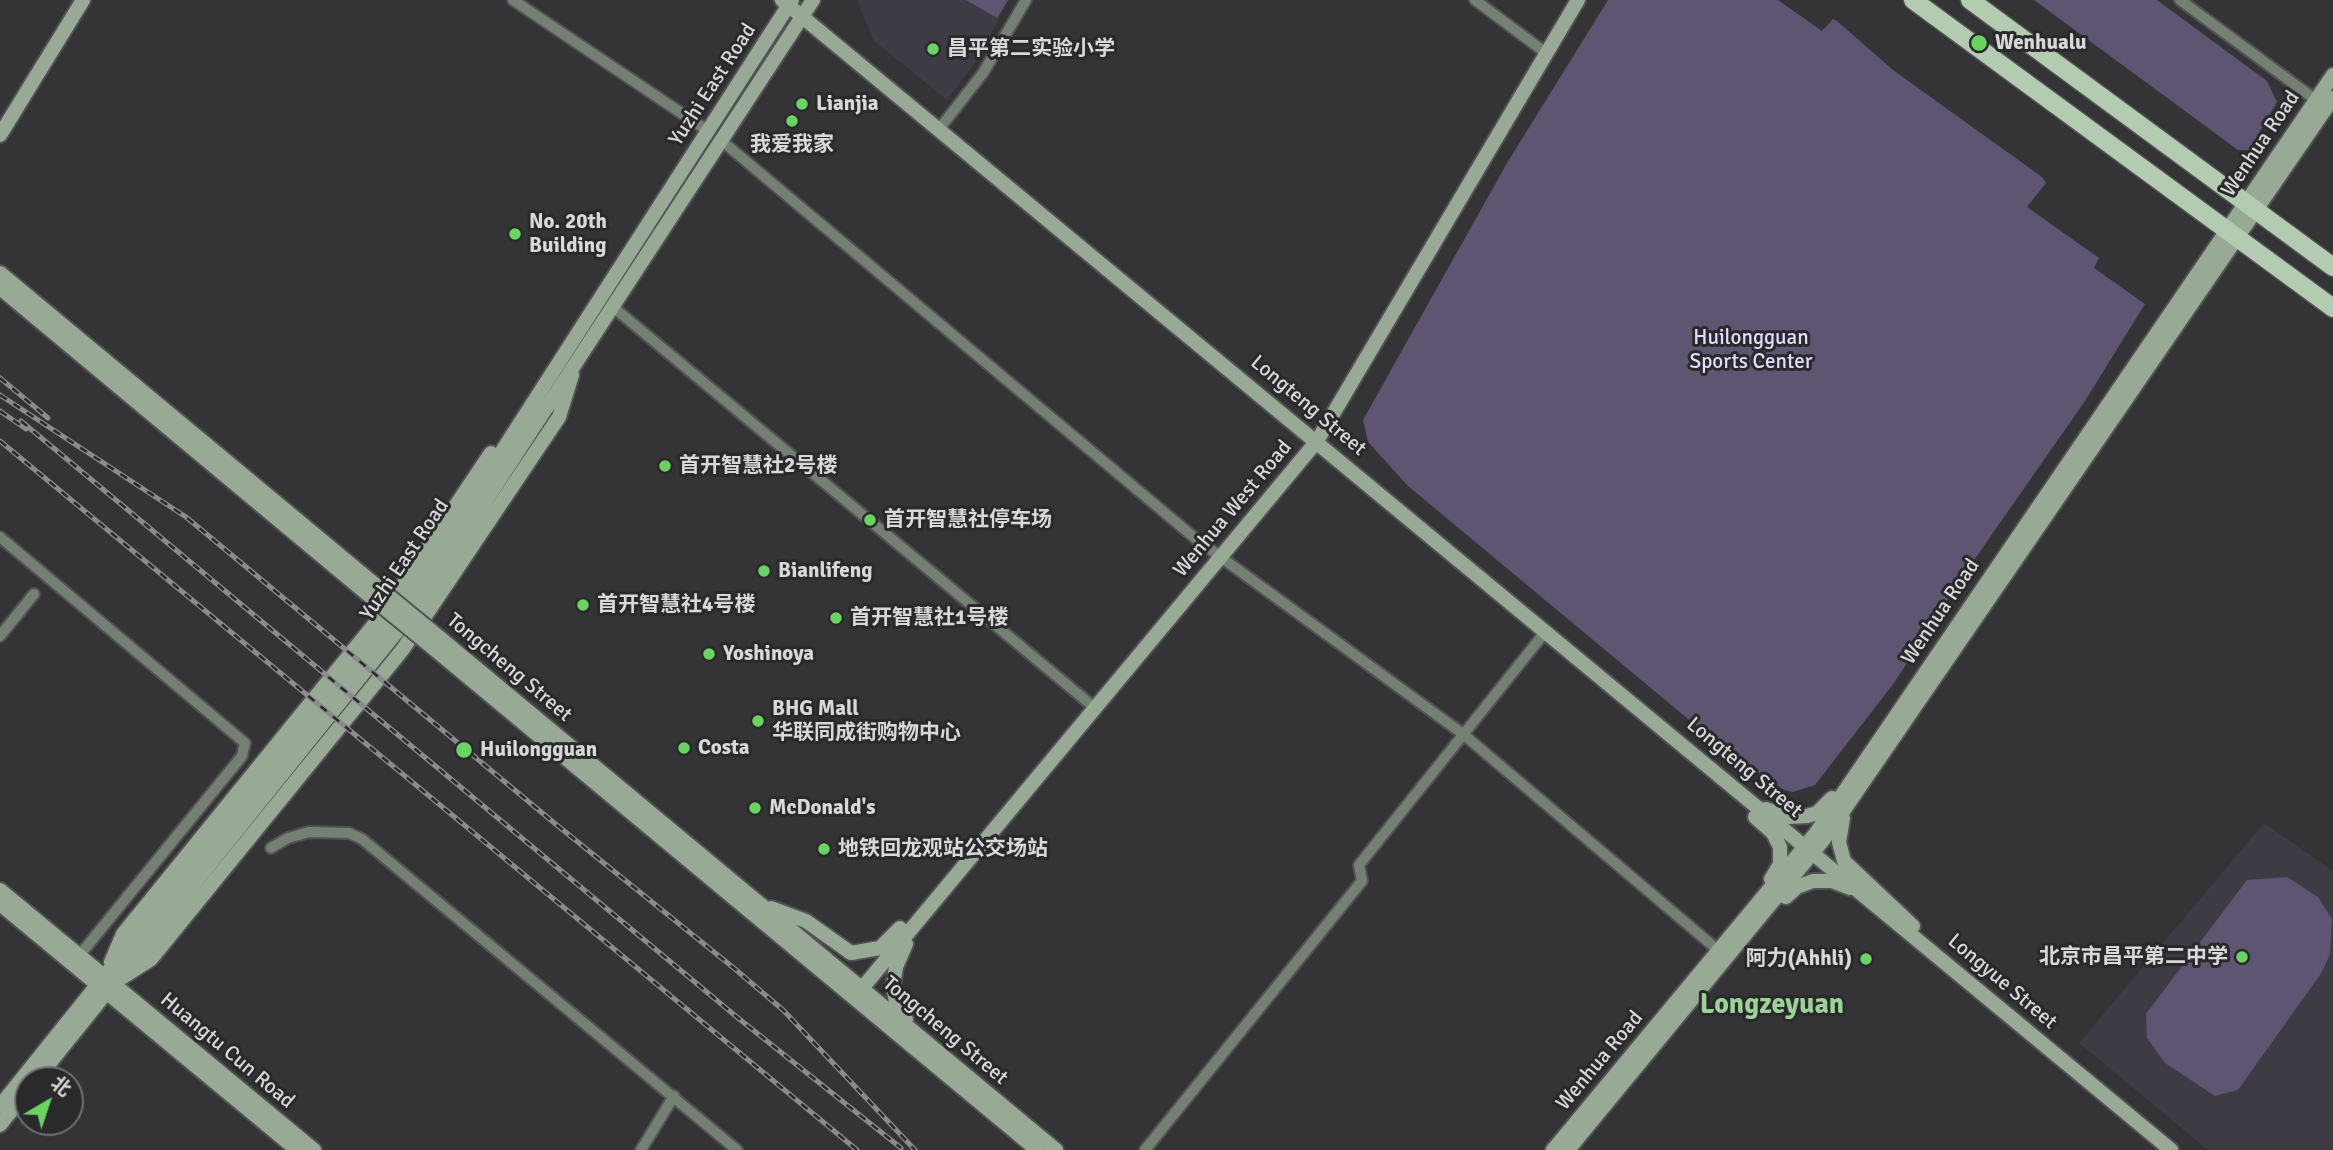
<!DOCTYPE html>
<meta charset="utf-8">
<style>
body{margin:0}
#map{position:relative;width:2333px;height:1150px;overflow:hidden;background:#343336;font-family:Signika,"Noto Sans SC",sans-serif}
canvas{display:block}
.north{position:absolute;left:14px;top:1066px;width:70px;height:70px;box-sizing:border-box;background:#2a292c;border:2px solid #706f72;border-radius:50%;rotate:39deg;font-size:19px;font-weight:700;line-height:28px;text-align:center;color:#d8d8da}
.north::after{content:'';display:block;margin:auto;width:24px;height:32px;background:#6ad364;clip-path:polygon(50% 0,100% 100%,50% 72%,0 100%)}
</style>
<div id="map">
<canvas width="2333" height="1150"></canvas>
<div class="north">北</div>
</div>
<script>
const context = document.querySelector('canvas').getContext('2d');
context.lineJoin = 'round';
function paint(path, color) { context.fillStyle = color; context.fill(path, 'evenodd'); }
const toPath = rows => new Path2D(rows.map(r => 'M' + r).join(''));
function strokePath(path, color, width, dash) { context.strokeStyle = color; context.lineWidth = width; context.lineCap = dash ? 'butt' : 'round'; context.setLineDash(dash || []); context.stroke(path); }
function label(font, color, halo, rows, align = 'center') {
  context.font = font + ' Signika,"Noto Sans SC",sans-serif'; context.lineWidth = 6; context.setLineDash([]); context.textBaseline = 'middle'; context.strokeStyle = halo; context.fillStyle = color; for (const [text, x, y, turn = 0] of rows) {
    context.save(); context.translate(x, y); context.rotate((+turn || 0) * Math.PI / 180); context.textAlign = isNaN(turn) ? turn : align; if (halo) context.strokeText(text, 0, 0); context.fillText(text, 0, 0); context.restore();
  }
}
paint(toPath([
 [857,0,1008,0,980,56,947,100,874,41],
 [2264,823,2333,871,2333,1150,2208,1150,2079,1043]
]), '#3e3b44');
paint(toPath([
 [966,0,1008,0,997,18],
 [1608,0,1778,0,1822,31,1833,19,1837,21,1893,70,2042,177,2046,183,2027,207,2099,258,2094,268,2145,304,2085,401,1972,563,1894,683,1815,785,1793,792,1784,790,1730,754,1408,486,1368,442,1363,420,1507,163],
 [2034,0,2157,0,2267,81,2277,102,2249,150,2238,150],
 [2287,877,2318,897,2332,919,2330,954,2322,972,2238,1090,2215,1096,2165,1063,2147,1038,2146,1014,2247,880]
]), '#5d5571');
const street = toPath([
 [513,0,708,131],
 [1475,0,1546,53],
 [2180,0,2316,100],
 [940,128,983,73,1026,0],
 [722,141,1196,539,1463,734,1719,951],
 [613,307,1095,708],
 [0,537,245,743,242,756,79,956],
 [0,636,34,594],
 [271,848,288,838,309,832,349,833,362,839,737,1150],
 [641,1150,674,1096],
 [1145,1150,1362,881,1359,865,1546,631]
]);
const secondary = toPath([
 [782,0,2171,1150],
 [0,135,83,0],
 [0,273,379,588],
 [0,288,371,597],
 [440,638,1056,1150],
 [432,647,1037,1150],
 [1766,809,1789,817,1807,816,1817,813,1832,798],
 [1755,817,1773,833,1780,847,1780,864,1771,879],
 [1843,818,1839,842,1844,861,1913,926],
 [0,890,314,1150],
 [1786,897,1797,887,1813,881,1832,881,1850,888],
 [0,904,297,1150],
 [771,908,806,921,851,953,880,948,900,928],
 [906,944,896,967,893,986,897,1007,906,1019],
 [111,962,123,934,386,610,491,453],
 [123,977,151,959,403,649,559,417,572,375],
 [854,998,1317,441,1578,0],
 [36,1080,415,609,813,0],
 [0,1106,405,602,792,0],
 [0,1125,28,1090],
 [1553,1150,1816,833,2333,75],
 [1568,1150,1824,839,2333,98]
]);
const primary = toPath([
 [1913,0,2333,308],
 [1970,0,2333,267]
]);
strokePath(street, '#525154', 14);
strokePath(secondary, '#525154', 18);
strokePath(primary, '#525154', 21);
strokePath(street, '#748073', 10);
strokePath(secondary, '#98aa96', 14);
strokePath(primary, '#b3cbb1', 18);
const rail = toPath([
 [0,378,48,418],
 [0,395,186,517,558,826,735,969,783,1010,915,1150],
 [0,411,26,429],
 [21,421,738,1018,901,1148],
 [0,441,857,1150]
]);
strokePath(rail, '#8b8b8d', 5);
strokePath(rail, '#2a292c', 2.5, [8]);
const secondaryBridge = toPath([
 [379,588,440,638],
 [371,597,432,647]
]);
strokePath(secondaryBridge, '#525154', 18, []);
strokePath(secondaryBridge, '#98aa96', 14);
for (const [x, y, r, color] of [
 [1979,43,9,"#6ad364"],
 [933,49,7,"#6ad364"],
 [802,104,7,"#6ad364"],
 [792,121,7,"#6ad364"],
 [515,234,7,"#6ad364"],
 [665,466,7,"#6ad364"],
 [870,520,7,"#6ad364"],
 [764,571,7,"#6ad364"],
 [583,605,7,"#6ad364"],
 [836,618,7,"#6ad364"],
 [709,654,7,"#6ad364"],
 [758,721,7,"#6ad364"],
 [684,748,7,"#6ad364"],
 [464,750,9,"#6ad364"],
 [755,808,7,"#6ad364"],
 [824,849,7,"#6ad364"],
 [2242,957,7,"#6ad364"],
 [1866,959,7,"#6ad364"]
]) { const dot = new Path2D(); dot.arc(x, y, r, 0, 2 * Math.PI); context.fillStyle = color; context.fill(dot); strokePath(dot, '#2a292c', 2.5); }
label('bold 21px', '#d8d8da', '#2a292c', [
 ["Wenhualu",1995,43],
 ["昌平第二实验小学",947,49],
 ["Lianjia",816,104],
 ["我爱我家",792,145,"center"],
 ["No. 20th",529,222],
 ["Building",529,246],
 ["首开智慧社2号楼",679,466],
 ["首开智慧社停车场",884,520],
 ["Bianlifeng",778,571],
 ["首开智慧社4号楼",597,605],
 ["首开智慧社1号楼",850,618],
 ["Yoshinoya",723,654],
 ["BHG Mall",772,709],
 ["华联同成街购物中心",772,733],
 ["Costa",698,748],
 ["Huilongguan",480,750],
 ["McDonald's",769,808],
 ["地铁回龙观站公交场站",838,849],
 ["北京市昌平第二中学",2228,957,"right"],
 ["阿力(Ahhli)",1852,959,"right"]
], 'left');
label('21px', '#d8d8da', '#2a292c', [
 ["Yuzhi East Road",713,85,-57],
 ["Wenhua Road",2261,144,-56],
 ["Longteng Street",1308,406,40],
 ["Wenhua West Road",1233,509,-50],
 ["Yuzhi East Road",405,560,-56],
 ["Wenhua Road",1941,612,-56],
 ["Tongcheng Street",509,668,40],
 ["Longteng Street",1744,768,40],
 ["Longyue Street",2002,982,40],
 ["Tongcheng Street",945,1031,40],
 ["Huangtu Cun Road",227,1051,40],
 ["Wenhua Road",1600,1061,-50]
]);
label('21px', '#e3dafe', '#2a292c', [
 ["Huilongguan",1751,338],
 ["Sports Center",1751,362]
]);
label('bold 28px', '#9bd297', '#2a292c', [
 ["Longzeyuan",1772,1006]
]);
</script>
